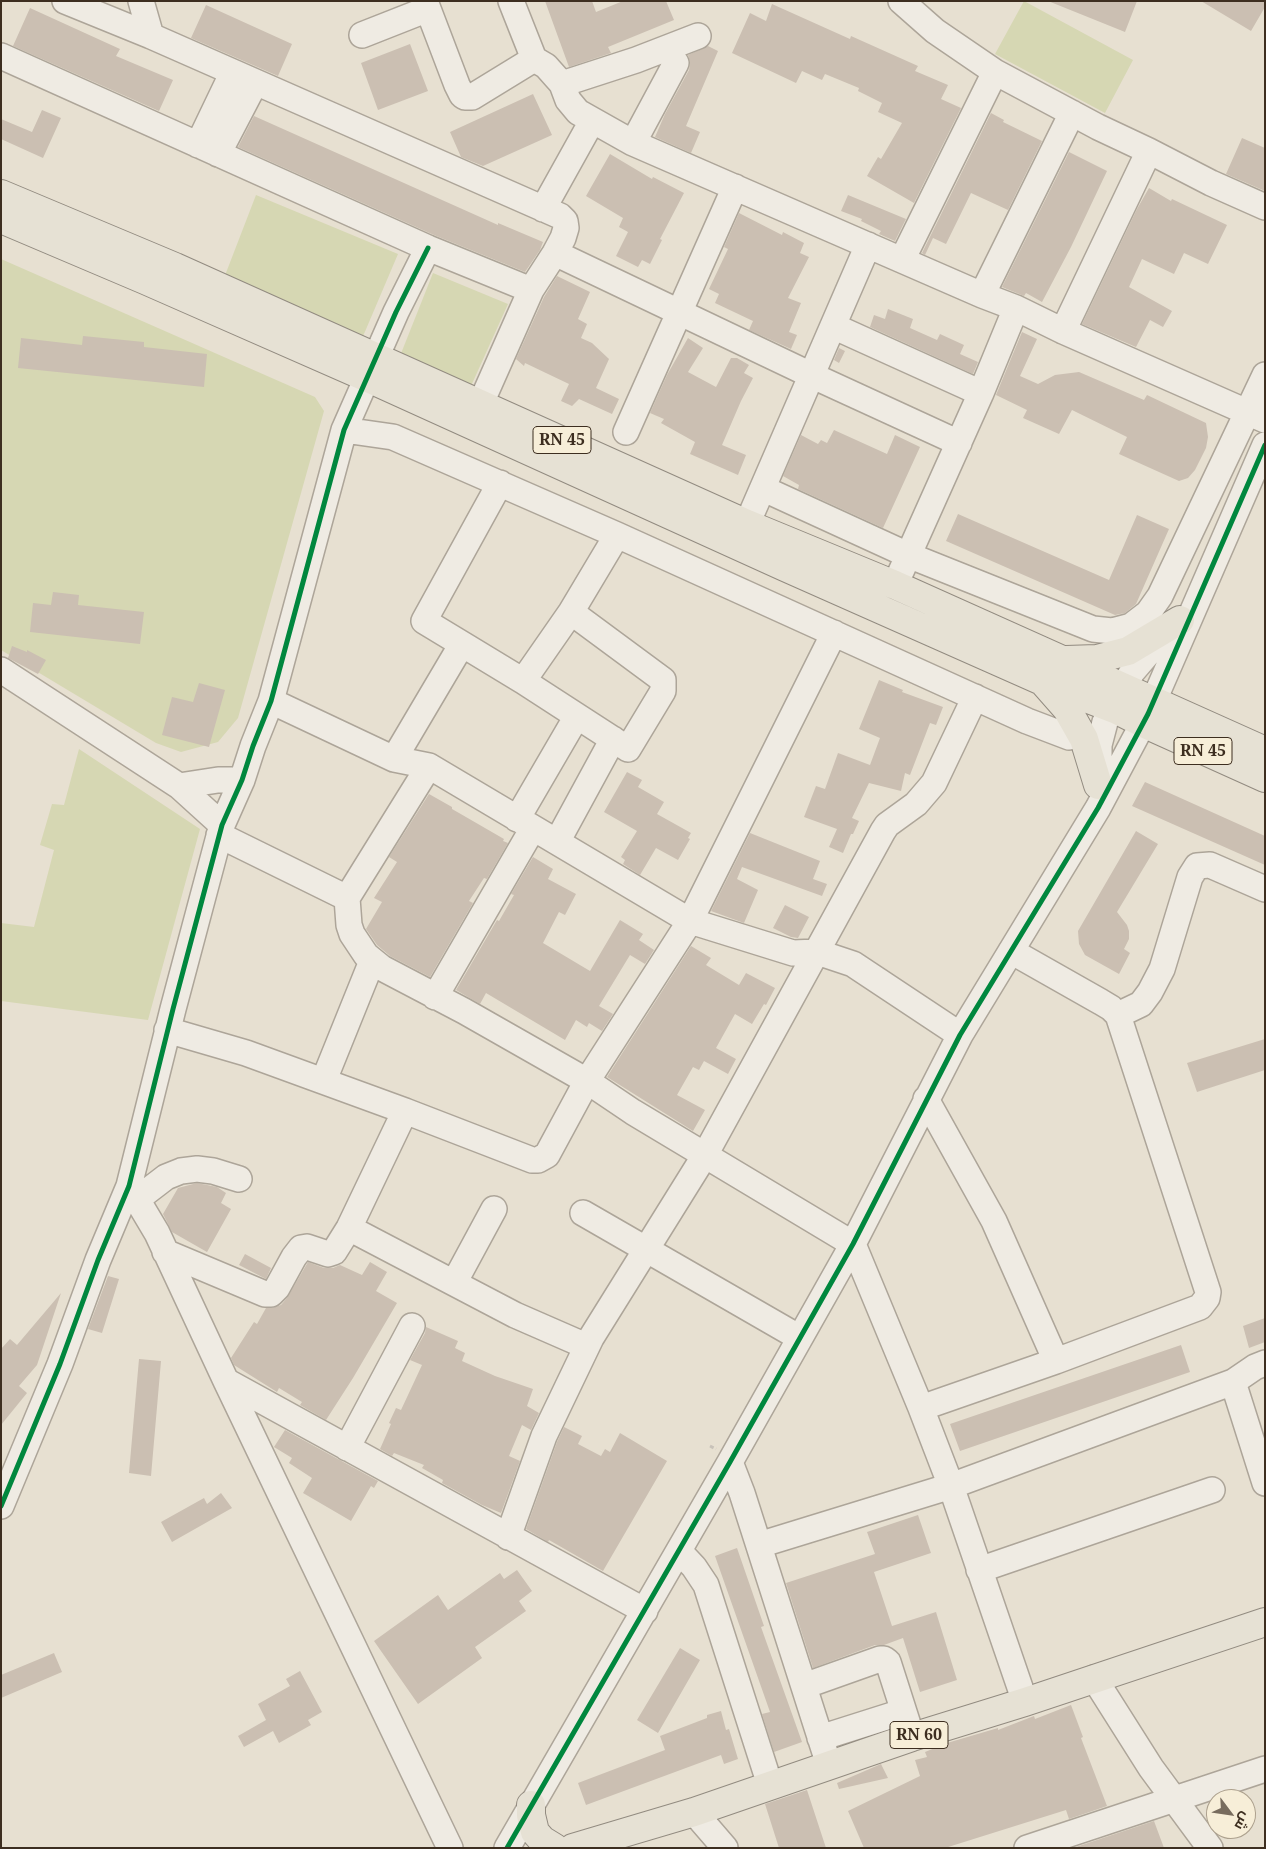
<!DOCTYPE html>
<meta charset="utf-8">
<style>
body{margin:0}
#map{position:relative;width:1266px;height:1849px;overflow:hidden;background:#e7e0d1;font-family:"Noto Serif",Cairo,serif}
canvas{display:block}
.frame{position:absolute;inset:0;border:2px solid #3d2e20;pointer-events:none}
.north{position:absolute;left:1206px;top:1789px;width:50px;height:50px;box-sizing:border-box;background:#f7eed8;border:1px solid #ada18e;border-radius:50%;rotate:121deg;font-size:14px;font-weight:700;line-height:20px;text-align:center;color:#3d2e20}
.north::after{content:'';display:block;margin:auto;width:18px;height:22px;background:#786c5e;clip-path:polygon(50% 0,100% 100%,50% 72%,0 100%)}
</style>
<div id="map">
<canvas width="1266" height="1849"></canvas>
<div class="frame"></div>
<div class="north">ش</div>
</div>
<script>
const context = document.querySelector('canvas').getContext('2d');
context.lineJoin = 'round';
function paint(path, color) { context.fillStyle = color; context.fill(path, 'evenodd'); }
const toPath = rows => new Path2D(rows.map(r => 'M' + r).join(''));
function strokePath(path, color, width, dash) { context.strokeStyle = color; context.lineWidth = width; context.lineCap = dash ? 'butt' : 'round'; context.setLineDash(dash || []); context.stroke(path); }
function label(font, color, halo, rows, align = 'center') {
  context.font = font + ' "Noto Serif",serif'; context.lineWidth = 4; context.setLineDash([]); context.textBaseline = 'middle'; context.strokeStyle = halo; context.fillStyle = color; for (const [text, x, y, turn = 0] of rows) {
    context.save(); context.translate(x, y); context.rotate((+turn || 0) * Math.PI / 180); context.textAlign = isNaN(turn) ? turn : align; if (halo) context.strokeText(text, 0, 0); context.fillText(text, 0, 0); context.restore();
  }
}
paint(toPath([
 [1024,1,1133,60,1105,113,995,54],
 [256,195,398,254,361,341,224,278],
 [1,259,315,397,324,411,238,718,218,742,181,752,156,743,1,650],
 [433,273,508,304,471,386,400,356],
 [79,749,200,829,148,1020,1,1001,1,923,34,927,54,850,40,845,52,804,64,805]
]), '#d6d7b3');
paint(toPath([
 [545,1,592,1,596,12,623,1,666,1,674,20,608,47,611,53,569,67],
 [1048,1,1137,1,1125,32],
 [1201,1,1265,1,1265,7,1251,31],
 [772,4,850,39,851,36,918,66,915,71,948,85,941,99,961,108,914,203,867,176,878,157,881,159,902,123,878,112,882,103,858,91,859,88,825,74,822,80,802,71,796,83,732,53,750,13,766,21],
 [206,5,292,44,278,76,191,38],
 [30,8,120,49,116,56,173,80,159,111,13,46],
 [410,44,428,91,378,110,361,63],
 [708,46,718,51,686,126,700,132,691,153,655,137,665,114,689,70,690,62,688,55],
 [533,94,552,135,483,166,461,157,450,132],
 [42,110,61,118,43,158,1,139,1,119,32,132],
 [991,113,1004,120,1003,122,1042,141,1008,210,971,193,946,244,933,238,925,255,922,253],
 [254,116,498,225,498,223,543,242,540,250,525,272,434,235,238,147],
 [1242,138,1265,148,1265,191,1226,174],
 [1069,152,1107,171,1071,247,1042,302,1026,293,1024,296,1002,287],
 [610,154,652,179,653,177,684,193,660,239,662,240,650,264,642,260,638,267,616,256,628,232,619,227,623,218,586,196],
 [1149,188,1171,201,1172,199,1227,225,1208,264,1184,253,1174,274,1142,259,1129,287,1172,311,1163,327,1150,320,1136,347,1082,324,1137,209],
 [848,195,906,219,895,241,879,234,881,231,861,221,862,219,841,211],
 [739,213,782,235,783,232,804,243,800,253,809,257,788,298,801,303,789,332,797,335,791,349,749,330,753,321,715,303,719,294,709,289,728,249,724,247],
 [557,276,590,292,578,319,587,324,581,338,592,343,609,359,596,388,619,399,612,414,579,399,572,406,561,401,569,384,525,363,524,366,516,359,544,297],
 [888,309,913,319,910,328,937,340,940,334,964,345,960,354,978,362,973,374,870,327,874,315,885,319],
 [1022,332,1037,339,1020,376,1038,384,1055,375,1079,372,1144,400,1147,395,1206,423,1208,437,1206,448,1195,470,1188,478,1179,481,1119,454,1127,437,1072,410,1059,434,1023,418,1027,410,996,395],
 [83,336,144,342,144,347,207,354,204,387,18,368,21,338,82,345],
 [688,338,703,348,688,372,716,387,731,358,737,358,749,365,744,373,753,378,741,401,722,445,746,455,738,475,690,454,695,442,661,423,664,419,650,413,667,375],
 [839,348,845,351,839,363,834,360],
 [834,430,887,454,895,435,920,447,883,528,798,489,799,485,783,476,801,435,818,444,821,440,827,443],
 [958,514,1109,580,1137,515,1169,529,1136,604,1125,613,1115,615,946,541],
 [53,592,79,595,78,605,144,612,140,644,30,632,33,603,51,605],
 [12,646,27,652,27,650,46,660,38,674,8,658],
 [879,680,903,690,902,692,943,707,936,725,930,723,910,775,905,773,901,791,869,783,852,818,859,821,853,834,851,834,843,853,829,847,837,829,804,817,816,786,825,789,838,753,870,765,880,738,859,729],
 [199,683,225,690,209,747,162,735,172,697,193,702],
 [627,772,642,780,638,787,664,802,657,814,691,833,688,838,690,839,678,860,656,848,640,875,623,864,625,860,621,857,637,831,604,812],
 [1145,782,1265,836,1265,865,1132,806],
 [429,794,452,807,452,809,459,813,504,839,503,841,508,843,487,879,484,878,469,901,473,903,430,977,390,956,377,945,366,929,382,902,374,898,397,862,389,857],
 [1136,831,1158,844,1117,912,1127,925,1129,931,1129,939,1124,949,1130,953,1119,974,1085,955,1079,944,1078,931],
 [750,833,820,861,813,879,827,884,822,896,742,867,737,879,758,890,744,923,711,911],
 [533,857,553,869,548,879,576,894,565,915,559,912,543,943,590,971,620,920,643,934,639,940,654,950,645,964,630,955,599,1006,613,1014,602,1031,589,1023,587,1027,576,1020,565,1040,486,993,480,1004,456,990,497,920,499,921,514,895,511,894],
 [785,905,809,917,798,938,791,937,773,928],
 [691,946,711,958,706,965,739,985,746,973,775,988,766,1005,764,1004,752,1024,735,1014,716,1048,736,1059,728,1074,704,1061,699,1070,693,1067,677,1095,705,1110,693,1131,607,1077],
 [1265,1039,1265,1070,1197,1092,1187,1063],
 [197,1183,217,1187,226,1193,221,1203,231,1209,207,1252,172,1232,163,1214,178,1188],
 [245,1254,271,1268,266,1279,239,1265],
 [308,1262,324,1268,333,1268,340,1265,362,1275,370,1262,387,1272,376,1291,397,1303,353,1378,326,1420,300,1405,302,1402,279,1388,277,1392,234,1365,231,1358,254,1322,257,1324,266,1308,272,1308,281,1305,287,1298],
 [108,1276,119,1279,102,1333,88,1329],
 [61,1293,37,1365,19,1386,27,1393,1,1425,1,1349,10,1339,17,1345],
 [1265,1318,1265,1342,1249,1348,1243,1326],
 [426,1327,458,1341,455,1348,465,1353,462,1361,495,1376,533,1389,527,1406,539,1413,531,1430,522,1425,509,1456,520,1461,501,1513,482,1505,442,1483,443,1480,422,1468,424,1465,394,1453,392,1456,380,1449,391,1424,389,1423,396,1408,401,1410,422,1365,410,1360,425,1333],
 [1181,1345,1190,1372,960,1451,950,1424],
 [139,1359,161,1361,151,1476,129,1473],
 [564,1427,582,1436,578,1444,601,1456,605,1449,610,1452,620,1433,667,1461,603,1571,549,1540,548,1542,526,1529,557,1442],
 [285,1430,378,1481,374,1488,371,1486,351,1521,303,1493,312,1478,289,1463,292,1458,274,1447],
 [221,1493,232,1508,172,1542,161,1522,204,1498,207,1504],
 [918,1515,931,1553,874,1572,892,1626,936,1612,957,1680,920,1692,903,1638,884,1645,875,1645,813,1668,786,1583,875,1554,867,1532],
 [737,1548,764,1626,761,1627,802,1742,774,1752,762,1714,770,1712,715,1556],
 [517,1570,532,1591,519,1601,526,1611,475,1647,482,1658,418,1704,374,1641,438,1595,448,1610,500,1573,504,1579],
 [680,1648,700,1660,658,1733,637,1720],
 [54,1653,62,1672,1,1698,1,1675],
 [300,1671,322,1712,308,1720,311,1725,279,1743,273,1731,244,1747,238,1736,266,1720,258,1704,290,1686,286,1679],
 [1071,1705,1083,1737,1081,1738,1107,1806,1069,1819,1066,1810,945,1848,864,1848,848,1811,920,1776,915,1760,927,1757,925,1752,947,1743,998,1728,998,1730,1034,1716,1035,1719],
 [721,1711,726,1730,729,1729,738,1759,724,1764,721,1755,586,1805,578,1783,665,1750,660,1736,707,1718,707,1715],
 [881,1764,888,1778,839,1789,837,1783],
 [807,1790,826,1848,779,1848,765,1804],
 [1154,1821,1164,1848,1073,1848]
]), '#cbbfb2');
const minor = toPath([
 [65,1,151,36,560,216,565,221,566,228,563,238,555,253,531,290,481,403],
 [141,1,151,36],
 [425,1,457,85,462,95,465,97,472,97,534,59,546,66,562,84,568,100,578,112,633,143,982,295,1016,308,1063,331,1265,420],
 [511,1,534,59],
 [901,1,935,31,995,72,1098,127,1149,151,1211,183,1265,207],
 [362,35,428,9],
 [1,56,428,248,531,290],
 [562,84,636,60,698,36],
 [633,143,676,63],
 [198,145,233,72],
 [218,154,255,83],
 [543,209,592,121],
 [555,253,811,375,959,443],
 [902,260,995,72],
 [982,295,1072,113],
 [833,326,981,393],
 [1063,331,1149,151],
 [344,430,393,437,617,535,1027,721,1069,737,1080,732],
 [626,432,735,187],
 [764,489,908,555,1093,629,1112,631,1131,626,1148,613,1160,596,1265,375],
 [747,524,868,245],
 [895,585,981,393,1016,308],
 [571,612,663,680,663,691,628,749,577,716],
 [462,644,424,621,500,483],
 [1,670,179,786,222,825],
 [271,701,394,759,429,766,690,921,793,953,817,952,853,964,960,1035],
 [394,759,462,644,523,681,571,612,617,535],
 [1099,776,1099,745,1105,722,1113,705,1132,672,1168,630],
 [179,786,218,780,242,780],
 [517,819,577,716,523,681],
 [219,835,347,898,349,925,352,934,366,955,382,968,464,1011,587,1081,633,1112,853,1244,921,1408,951,1486,1025,1702],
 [557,842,613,739],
 [347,898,429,766],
 [435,997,533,828],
 [1118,1015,1141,1004,1150,992,1162,969,1190,877,1197,866,1210,865,1265,889],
 [324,1080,372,961],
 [926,1099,994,1221,1056,1361],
 [405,1111,532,1160,538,1160,547,1155,587,1081,690,921,834,633],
 [129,1186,157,1233,226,1381,450,1848],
 [136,1200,166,1177,181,1171,197,1169,213,1171,239,1179],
 [583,1213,800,1338],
 [349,1228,515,1315,586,1346],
 [165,1252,265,1294,271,1294,277,1288,294,1257,301,1248,307,1247,328,1254,334,1252,349,1228,405,1111,246,1053,167,1030],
 [454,1283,494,1209],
 [226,1381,645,1611],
 [1233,1382,1265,1483],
 [921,1408,1056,1361,1200,1307,1207,1298,1208,1292,1118,1015,1111,1008,1101,1002,1011,951],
 [347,1448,412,1326],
 [730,1462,742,1493,829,1765],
 [1,1506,60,1364,98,1260,129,1186,173,1009,222,825,242,780,253,746,271,701,344,430,396,312,428,248],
 [508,1537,544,1436,591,1338,705,1155,883,831,887,825,916,804,934,783,975,697],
 [759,1545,951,1486,1233,1382,1255,1367,1265,1363],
 [679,1551,694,1567,706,1585,770,1785],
 [979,1570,1212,1490],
 [1094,1678,1151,1768,1210,1848],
 [804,1686,880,1659,884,1659,888,1662,912,1737],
 [820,1738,902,1712],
 [694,1812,725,1848],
 [507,1848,730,1462,853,1244,960,1035,1098,808,1148,714,1265,445],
 [1027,1848,1265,1769]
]);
const major = toPath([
 [1,194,175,267,747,524,895,585,1265,751],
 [1,219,145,280,368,378,785,567,1042,681,1117,710,1143,723,1265,778],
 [1066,660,1097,659,1128,651,1180,620],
 [1045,684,1067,709,1084,739,1098,785],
 [531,1805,531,1815,535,1832,542,1840,555,1848],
 [573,1848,694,1812,912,1737,1025,1702,1265,1622]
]);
strokePath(minor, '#ada599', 28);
strokePath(major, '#928b80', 30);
strokePath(toPath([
 [710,1446,716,1449]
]), '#c8c2b9', 3, [4, 2.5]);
strokePath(minor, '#efebe3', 25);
strokePath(major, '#e6e1d4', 28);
strokePath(toPath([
 [1,1506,60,1364,98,1260,129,1186,173,1009,222,825,242,780,253,746,271,701,344,430,396,312,428,248],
 [507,1848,730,1462,853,1244,960,1035,1098,808,1148,714,1265,445]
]), '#00873e', 5);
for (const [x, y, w] of [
 [562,440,58],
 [1203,751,58],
 [919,1735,58]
]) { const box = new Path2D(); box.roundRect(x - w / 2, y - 13.5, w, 27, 4); context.fillStyle = '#f7eed8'; context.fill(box); strokePath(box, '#3d2e20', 1); }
label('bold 16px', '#3d2e20', null, [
 ["RN 45",562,440],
 ["RN 45",1203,751],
 ["RN 60",919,1735]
]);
</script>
